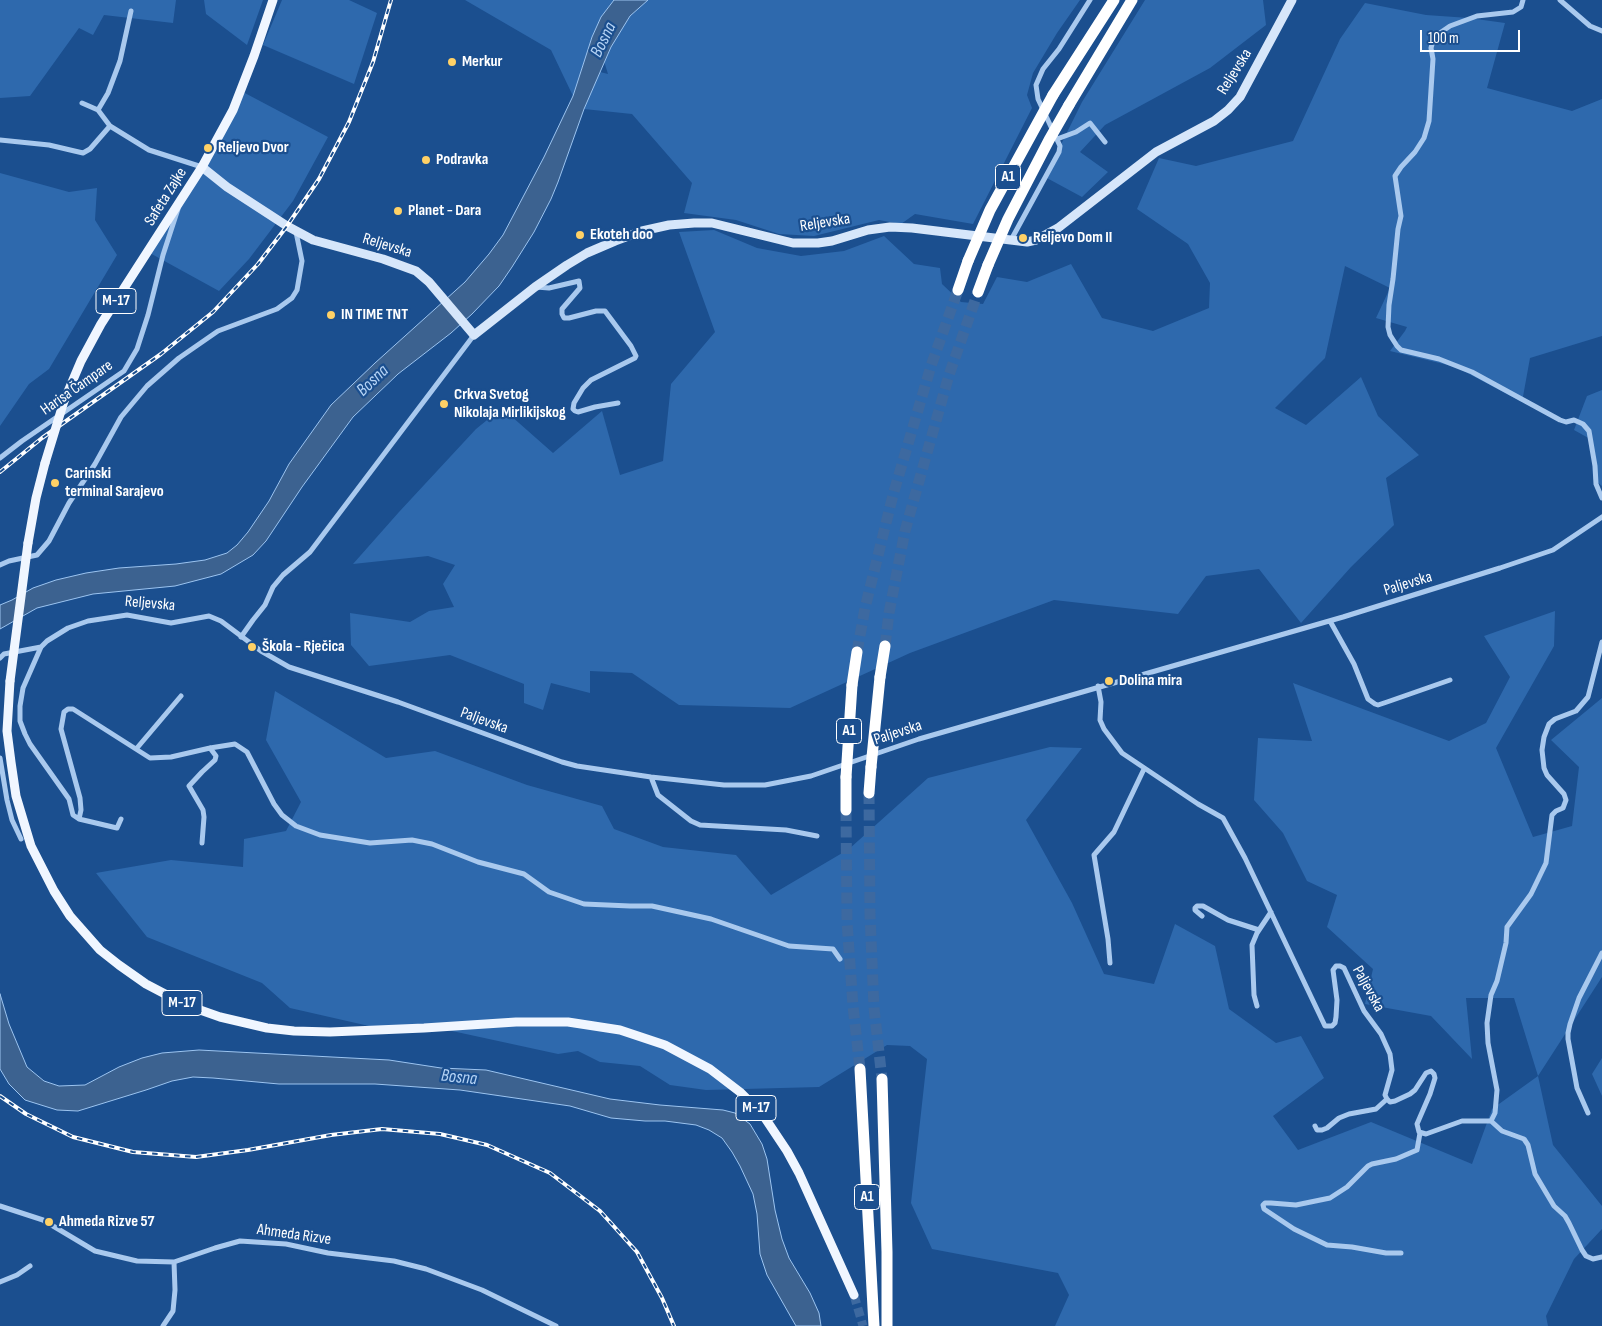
<!DOCTYPE html>
<meta charset="utf-8">
<style>
body{margin:0}
#map{position:relative;width:1602px;height:1326px;overflow:hidden;background:#1b4f8f;font-family:"Sofia Sans Condensed",sans-serif}
canvas{display:block}
.scale{position:absolute;left:1420px;top:30px;width:100px;height:22px;box-sizing:border-box;border:2px solid #fff;border-top:0;padding-left:6px;font-size:15px;line-height:18px;white-space:nowrap;color:#fff;-webkit-text-stroke:4px #1b4f8f;paint-order:stroke}
</style>
<div id="map">
<canvas width="1602" height="1326"></canvas>
<div class="scale">100 m</div>
</div>
<script>
const context = document.querySelector('canvas').getContext('2d');
context.lineJoin = 'round';
function paint(path, color) { context.fillStyle = color; context.fill(path, 'evenodd'); }
const toPath = rows => new Path2D(rows.map(r => 'M' + r).join(''));
function strokePath(path, color, width, dash) { context.strokeStyle = color; context.lineWidth = width; context.lineCap = dash ? 'butt' : 'round'; context.setLineDash(dash || []); context.stroke(path); }
function label(font, color, halo, rows, align = 'center') {
  context.font = font + ' "Sofia Sans Condensed",sans-serif'; context.lineWidth = 4.5; context.setLineDash([]); context.textBaseline = 'middle'; context.strokeStyle = halo; context.fillStyle = color; for (const [text, x, y, turn = 0] of rows) {
    context.save(); context.translate(x, y); context.rotate((+turn || 0) * Math.PI / 180); context.textAlign = isNaN(turn) ? turn : align; if (halo) context.strokeText(text, 0, 0); context.fillText(text, 0, 0); context.restore();
  }
}
paint(toPath([
 [0,0,176,0,173,23,104,15,93,35,79,28,30,96,0,98],
 [204,0,263,0,247,45,206,14],
 [282,0,349,0,377,13,354,84,263,45],
 [465,0,614,0,601,17,592,37,573,96,551,50],
 [648,0,1080,0,1057,33,1033,73,1027,95,1032,108,973,224,915,214,901,224,879,220,814,236,779,234,736,220,684,213,692,183,632,114,584,109,600,72,608,74,604,61,618,33,630,16],
 [1145,0,1263,0,1266,25,1210,68,1105,125,1080,152,1108,172,1082,197,1045,177,1082,102],
 [1365,3,1426,15,1469,18,1505,23,1487,88,1572,111,1602,99,1602,336,1530,358,1522,402,1456,367,1390,351,1405,331,1407,327,1376,318,1390,288,1345,266,1325,358,1275,408,1306,425,1361,377,1378,416,1419,455,1386,478,1394,525,1351,567,1301,623,1259,569,1206,576,1178,614,1054,600,910,653,790,708,679,705,632,673,590,671,590,693,551,683,543,710,524,703,524,684,450,655,369,666,351,645,350,613,410,622,429,611,454,607,443,584,455,565,428,556,353,564,399,512,476,429,502,408,553,453,602,411,620,475,663,461,671,384,715,332,679,232,714,230,757,248,801,256,844,251,884,236,914,264,940,268,942,284,961,302,983,304,997,277,1027,282,1071,264,1102,318,1153,331,1209,308,1210,283,1188,244,1137,209,1159,158,1196,166,1293,141,1340,39],
 [241,91,328,137,293,201,249,259,219,291,148,252],
 [0,173,69,192,97,188,95,220,117,255,49,369,29,384,0,426],
 [1602,390,1602,486,1593,479,1592,440,1574,430,1587,396],
 [1555,611,1554,646,1496,748,1533,837,1572,826,1579,767,1551,740,1602,698,1602,977,1538,1076,1553,1145,1602,1206,1602,1229,1574,1259,1546,1316,1548,1326,1055,1326,1069,1295,1058,1273,932,1249,911,1203,927,1059,910,1046,887,1045,819,1087,706,1090,670,1085,640,1066,600,1062,578,1051,558,1054,429,1026,369,1026,290,1008,262,983,147,937,96,873,171,860,243,867,244,839,286,831,301,802,266,740,275,691,386,758,435,751,527,785,602,806,614,829,663,847,736,855,771,895,849,849,928,778,1050,747,1082,748,1026,820,1072,903,1104,974,1154,984,1175,924,1215,946,1229,1009,1276,1043,1301,1036,1324,1078,1273,1116,1298,1150,1371,1122,1472,1164,1492,1109,1538,1076,1514,998,1466,998,1472,1059,1431,1016,1365,1004,1373,969,1327,927,1337,895,1307,881,1283,833,1254,800,1258,738,1312,741,1293,683,1449,741,1486,723,1510,677,1484,636],
 [1602,1058,1602,1096,1592,1074]
]), '#2e69ad');
const water = toPath([
 [614,0,648,0,630,16,611,47,584,109,558,182,551,199,534,232,512,267,499,286,472,314,451,333,398,374,353,417,302,487,266,541,253,555,221,574,175,586,93,594,37,608,0,629,0,605,12,600,33,588,56,580,86,573,119,568,176,564,205,560,227,553,237,545,248,532,269,501,289,464,331,405,375,363,465,282,489,254,503,235,544,157,573,96,592,37,601,17,614,0],
 [0,994,9,1024,27,1067,44,1081,59,1086,85,1085,119,1067,142,1058,162,1053,199,1050,389,1060,441,1068,486,1070,610,1099,660,1105,723,1110,735,1113,750,1124,762,1144,767,1159,775,1210,782,1239,789,1258,810,1293,819,1313,821,1326,796,1326,767,1275,760,1254,757,1214,753,1194,740,1166,732,1152,722,1138,709,1130,696,1125,665,1121,645,1121,611,1118,570,1106,460,1090,375,1084,279,1084,213,1078,193,1077,172,1081,146,1090,78,1111,57,1110,25,1100,9,1084,0,1069,0,994]
]);
paint(water, '#3c6290');
strokePath(water, '#9cc4f0', 1);
strokePath(toPath([
 [854,1295,863,1326]
]), '#3d69a0', 9, [9, 4.5]);
strokePath(toPath([
 [885,646,889,613,905,531,949,375,978,292],
 [857,652,865,608,893,495,931,366,958,290],
 [869,793,870,915,874,1008,882,1079],
 [846,810,847,922,853,1006,860,1069]
]), '#3d69a0', 11, [11, 5.5]);
strokePath(toPath([
 [1523,0,1521,7,1513,12,1477,16,1450,26,1434,37,1431,48,1433,59,1429,121,1424,138,1415,152,1401,167,1395,176,1401,216,1398,229,1393,279,1389,305,1388,327,1390,335,1397,346,1401,350,1439,359,1472,372,1560,420,1566,422,1574,420,1583,424,1589,431,1595,466,1596,484,1602,498],
 [1560,0,1590,26,1602,31],
 [82,103,98,110,110,126,149,150,202,167],
 [98,110,108,93,120,61,131,11],
 [1057,139,1076,132,1090,123,1105,142],
 [0,140,49,145,83,153,90,149,110,126],
 [1011,240,1059,152,1060,146,1038,99,1036,85,1043,69,1059,49,1090,0],
 [536,287,549,288,579,281,580,288,562,309,562,314,564,318,569,318,596,311,605,311,631,346,636,356,635,358,591,380,583,388,574,403,573,409,575,411,578,412,595,407,618,403],
 [0,458,22,441,124,371,137,349,148,315,163,255,178,209],
 [0,565,9,561,37,555,49,541,69,503,95,464,121,417,147,386,179,358,218,331,277,309,292,298,297,290,302,261,296,232],
 [1330,621,1354,664,1368,699,1375,704,1378,705,1387,702,1450,680],
 [241,637,253,620,265,605,273,587,283,575,310,552,474,335],
 [41,647,23,688,20,706,20,721,25,734,30,744,69,799,73,815,79,819,117,828,121,819],
 [0,658,4,654,41,647,47,641,68,628,88,621,127,615,171,623,209,616,221,621,261,651,289,667,398,702,562,762,577,766,651,777,724,785,765,785,811,776,919,739,1343,617,1500,568,1553,550,1602,517],
 [1098,686,1101,702,1100,720,1104,729,1122,753,1198,804,1223,818,1245,858,1325,1026,1332,1026,1335,1023,1336,1017,1337,1000,1333,970,1336,966,1340,966,1344,968,1364,1011,1381,1034,1390,1054,1392,1070,1385,1095,1387,1099,1390,1102,1395,1101,1410,1094,1415,1090,1426,1073,1431,1071,1434,1074,1435,1078,1430,1094,1417,1124,1419,1132,1426,1134,1462,1121,1491,1121,1502,1131,1524,1139,1528,1145,1535,1174,1554,1206,1565,1216,1569,1223,1582,1250,1586,1256,1593,1259,1602,1257],
 [137,748,181,696],
 [0,758,7,800,12,820,21,839],
 [651,777,658,795,691,821,700,825,786,830,817,836],
 [79,819,81,810,80,798,61,729,64,712,68,709,73,709,150,758,171,757,210,748,235,744,247,752,274,804,282,815,296,826,320,835,370,843,412,840,432,844,478,862,524,874,549,892,584,904,630,906,652,906,711,919,789,946,833,949,840,959],
 [202,843,204,817,203,810,189,786,202,772,215,760,216,756,210,748],
 [1202,916,1195,910,1195,908,1197,906,1203,906,1228,920,1259,930],
 [1110,963,1108,939,1094,855,1114,832,1144,769],
 [1257,1006,1254,995,1252,945,1257,933,1271,912],
 [1588,1113,1577,1088,1568,1039,1568,1033,1570,1024,1579,998,1602,953],
 [1491,1121,1495,1113,1497,1090,1488,1043,1487,1023,1491,995,1497,981,1506,943,1507,927,1531,894,1546,863,1552,815,1556,811,1563,808,1566,800,1564,794,1547,775,1544,768,1542,750,1544,737,1549,724,1555,719,1576,711,1588,697,1602,642],
 [1315,1126,1317,1130,1322,1130,1327,1128,1339,1118,1349,1114,1376,1109,1387,1099],
 [0,1206,43,1220,95,1251,137,1261,174,1262,215,1248,240,1241,286,1244,328,1253,394,1261,426,1269,482,1290,556,1326],
 [1401,1253,1386,1253,1352,1247,1327,1245,1294,1229,1264,1209,1263,1205,1265,1203,1271,1203,1296,1205,1330,1198,1347,1187,1368,1166,1372,1164,1396,1159,1417,1150,1420,1133],
 [0,1282,17,1275,30,1266],
 [163,1326,173,1311,175,1290,174,1262]
]), '#a9c9ee', 5);
strokePath(toPath([
 [202,167,227,187,287,226,313,240,383,259,416,271,429,282,474,335,535,287,567,265,587,253,615,241,642,231,669,225,694,223,712,223,793,243,818,243,832,241,868,230,890,227,912,228,1027,242,1036,240,1058,228,1156,152,1214,121,1228,110,1240,97,1292,0]
]), '#d6e6fa', 9);
strokePath(toPath([
 [64,401,81,361,101,324,202,167,233,110,254,56,273,0],
 [28,543,36,498,45,463],
 [10,681,7,731,11,762,16,796,31,846,54,891,70,916,100,950,119,965,146,984,186,1005,220,1017,267,1028,294,1031,330,1032,424,1028,516,1022,568,1022,620,1030,665,1045,710,1069,740,1092,763,1115,787,1151,799,1173,854,1295]
]), '#f0f6ff', 9);
strokePath(toPath([
 [1053,95,1114,0],
 [1069,105,1132,0],
 [958,290,968,261],
 [978,292,988,265],
 [880,677,885,646],
 [852,685,857,652],
 [869,793,871,767],
 [846,810,846,777],
 [860,1069,874,1326],
 [882,1079,887,1252,887,1326]
]), '#fff', 11);
const rail = toPath([
 [0,472,42,438,161,354,213,312,258,264,287,226,319,179,349,122,373,62,391,0],
 [0,1096,26,1114,73,1137,133,1152,196,1157,248,1150,331,1135,382,1129,440,1134,487,1145,550,1173,600,1211,637,1252,662,1298,674,1326]
]);
strokePath(rail, '#fff', 4);
strokePath(rail, '#1b4f8f', 2, [5.5]);
strokePath(toPath([
 [45,463,64,401],
 [10,681,28,543]
]), '#f0f6ff', 9);
strokePath(toPath([
 [968,261,990,210,1053,95],
 [988,265,1008,219,1049,140,1069,105],
 [871,767,880,677],
 [846,777,852,685]
]), '#fff', 11);
for (const [x, y, r, color] of [
 [452,62,5,"#ffd166"],
 [208,148,5,"#ffd166"],
 [426,160,5,"#ffd166"],
 [398,211,5,"#ffd166"],
 [580,235,5,"#ffd166"],
 [1023,238,5,"#ffd166"],
 [331,315,5,"#ffd166"],
 [444,404,5,"#ffd166"],
 [55,483,5,"#ffd166"],
 [252,647,5,"#ffd166"],
 [1109,681,5,"#ffd166"],
 [49,1222,5,"#ffd166"]
]) { const dot = new Path2D(); dot.arc(x, y, r, 0, 2 * Math.PI); context.fillStyle = color; context.fill(dot); strokePath(dot, '#1b4f8f', 2); }
for (const [x, y, w] of [
 [1008,177,25],
 [116,301,40],
 [849,731,25],
 [182,1003,40],
 [756,1108,40],
 [867,1197,25]
]) { const box = new Path2D(); box.roundRect(x - w / 2, y - 12.5, w, 25, 4); context.fillStyle = '#1b4f8f'; context.fill(box); strokePath(box, '#fff', 1); }
label('bold 15px', '#fff', null, [
 ["A1",1008,177],
 ["M-17",116,301],
 ["A1",849,731],
 ["M-17",182,1003],
 ["M-17",756,1108],
 ["A1",867,1197]
]);
label('bold 16px', '#fff', '#1b4f8f', [
 ["Merkur",462,62],
 ["Reljevo Dvor",218,148],
 ["Podravka",436,160],
 ["Planet - Dara",408,211],
 ["Ekoteh doo",590,235],
 ["Reljevo Dom II",1033,238],
 ["IN TIME TNT",341,315],
 ["Crkva Svetog",454,395],
 ["Nikolaja Mirlikijskog",454,413],
 ["Carinski",65,474],
 ["terminal Sarajevo",65,492],
 ["Škola - Rječica",262,647],
 ["Dolina mira",1119,681],
 ["Ahmeda Rizve 57",59,1222]
], 'left');
label('16px', '#fff', '#1b4f8f', [
 ["Reljevska",1235,72,-58],
 ["Safeta Zajke",166,197,-58],
 ["Reljevska",825,223,-9],
 ["Reljevska",387,246,17],
 ["Harisa Čampare",77,388,-35],
 ["Paljevska",1408,584,-17],
 ["Reljevska",150,604,5],
 ["Paljevska",484,721,20],
 ["Paljevska",898,733,-18],
 ["Paljevska",1368,989,61],
 ["Ahmeda Rizve",294,1235,8]
]);
label('italic 18px', '#b5d3f5', '#1b4f8f', [
 ["Bosna",604,40,-64],
 ["Bosna",373,381,-44],
 ["Bosna",459,1078,6]
]);
</script>
